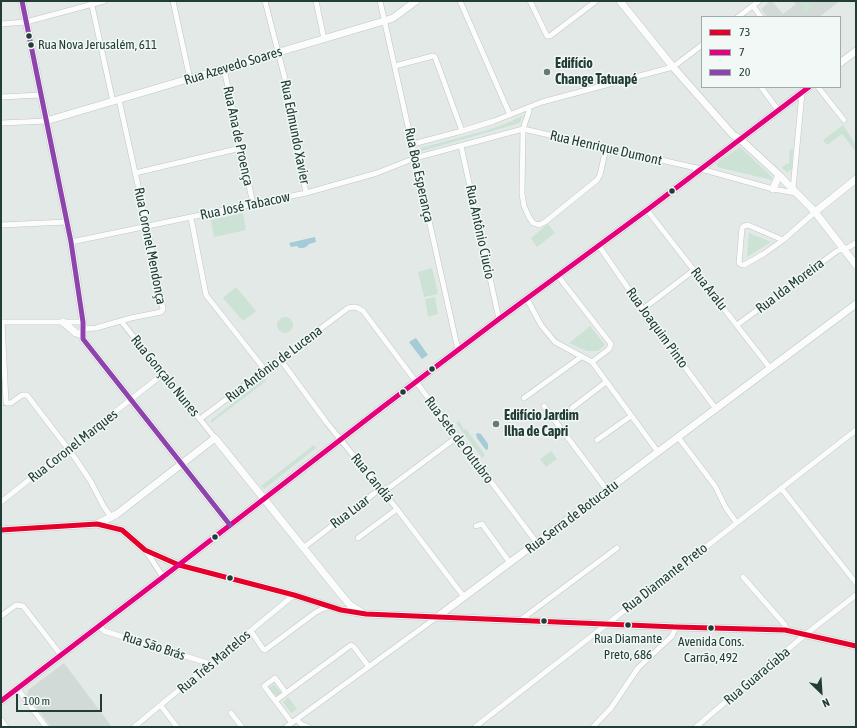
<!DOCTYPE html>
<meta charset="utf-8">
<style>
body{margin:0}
#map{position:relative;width:857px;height:728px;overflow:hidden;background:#e3e9e7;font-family:"Asap Condensed",sans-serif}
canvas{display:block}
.frame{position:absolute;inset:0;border:2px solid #223c37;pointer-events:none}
.legend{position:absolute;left:701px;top:16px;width:140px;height:72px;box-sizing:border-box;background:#f1f8f5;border:1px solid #9eada9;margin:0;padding:5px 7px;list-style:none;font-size:12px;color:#223c37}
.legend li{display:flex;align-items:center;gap:8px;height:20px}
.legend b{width:20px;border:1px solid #9eada9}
.north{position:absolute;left:801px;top:672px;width:40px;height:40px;-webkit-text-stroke:3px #f1f8f5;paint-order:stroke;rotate:155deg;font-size:11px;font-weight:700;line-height:16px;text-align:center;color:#223c37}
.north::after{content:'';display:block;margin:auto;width:14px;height:18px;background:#223c37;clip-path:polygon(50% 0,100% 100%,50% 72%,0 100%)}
.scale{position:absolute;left:16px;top:694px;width:86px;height:18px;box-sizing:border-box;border:2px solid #223c37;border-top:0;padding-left:5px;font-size:12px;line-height:14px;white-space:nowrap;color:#223c37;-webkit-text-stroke:3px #f1f8f5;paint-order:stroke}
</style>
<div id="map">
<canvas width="857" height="728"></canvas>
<div class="frame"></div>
<ul class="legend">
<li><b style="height:5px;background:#e4002b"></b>73</li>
<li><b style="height:5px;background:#e5007d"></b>7</li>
<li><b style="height:5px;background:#8e44ad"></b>20</li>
</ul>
<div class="north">N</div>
<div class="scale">100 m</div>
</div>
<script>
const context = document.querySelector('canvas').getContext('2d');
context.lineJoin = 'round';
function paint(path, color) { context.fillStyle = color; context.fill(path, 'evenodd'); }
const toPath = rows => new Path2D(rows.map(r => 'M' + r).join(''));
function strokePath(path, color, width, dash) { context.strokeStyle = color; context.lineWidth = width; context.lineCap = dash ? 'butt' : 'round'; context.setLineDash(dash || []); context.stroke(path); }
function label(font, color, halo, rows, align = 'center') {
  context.font = font + ' "Asap Condensed",sans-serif'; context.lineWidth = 3; context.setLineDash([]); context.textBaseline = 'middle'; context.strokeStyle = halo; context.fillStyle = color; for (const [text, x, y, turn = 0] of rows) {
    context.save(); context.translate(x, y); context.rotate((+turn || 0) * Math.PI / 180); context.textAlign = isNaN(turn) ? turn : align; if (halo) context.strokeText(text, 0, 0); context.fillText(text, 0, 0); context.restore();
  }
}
paint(toPath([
 [770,1,772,1,783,14,796,4,794,1,840,1,819,17,767,17,761,9],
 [64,663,112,727,51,727,27,695,28,690]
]), '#d1dad7');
paint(toPath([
 [798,1,809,1,813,7,806,12],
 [522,116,520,123,422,151,420,148,488,130,507,123],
 [843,125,856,145,856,152,842,134,827,145,823,140],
 [740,147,772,177,772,180,717,167,717,163],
 [790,149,793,149,792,169,787,172,782,168,786,164,789,164],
 [243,213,246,230,214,237,211,220],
 [548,224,555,233,537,247,531,238],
 [749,233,771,242,747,257],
 [432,268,438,294,424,297,418,272],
 [236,287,256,311,243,321,223,298],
 [435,297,438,314,428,317,425,299],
 '277 325a8 8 0 1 1 16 0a8 8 0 1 1-16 0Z',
 [590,326,605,345,598,351,587,351,569,343],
 [264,379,266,381,211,423,211,420],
 [459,421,464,430,466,429,485,455,482,458,456,423],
 [314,445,316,448,264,489,261,486],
 [551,451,557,459,546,467,540,459],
 [274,684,281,693,276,696,269,688],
 [288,697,297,709,291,713,283,702]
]), '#cce2d5');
paint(toPath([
 [315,237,316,242,309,244,306,247,303,248,299,248,297,246,291,247,289,243],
 [416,338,428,355,422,359,409,342],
 [478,433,481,434,488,444,488,449,486,450,477,438,476,434]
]), '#a4cbd7');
const street = toPath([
 [91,1,113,102],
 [173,1,190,79],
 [265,1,285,79,306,193],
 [316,1,324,39],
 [380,1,458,350],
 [460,1,510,115],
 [530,1,547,36,550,36,596,1],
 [753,6,761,17],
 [738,17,759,1],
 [1,24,26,22,104,1],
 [395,66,433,56,435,57,462,131],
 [224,69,253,204],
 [761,87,778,110],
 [818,87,844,120],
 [1,97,41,95],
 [528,108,529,111,523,129,522,194,524,206,529,217,533,223,539,225,545,222,597,180,600,175,606,148],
 [1,123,46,121],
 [413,144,462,131,494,121,542,102,673,67,702,45],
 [461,146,499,319],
 [135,173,241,148],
 [793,189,802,93],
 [647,210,770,368],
 [191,218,206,295,265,370],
 [1,225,67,222],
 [783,240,748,225,744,226,742,228,739,263,742,265,744,265,765,253,783,240,815,212],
 [71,242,306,193,377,173,415,158,523,129,701,169,773,189,796,193],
 [599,246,650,320,716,409],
 [558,276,611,344,609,349,592,362],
 [527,299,541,325,555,342,592,362,658,452],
 [643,309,694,270],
 [121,321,215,438],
 [1,322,83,322],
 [2,322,6,403,11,403,22,395,27,395,75,458,91,482,104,507,112,518],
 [737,325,837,251,849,247,856,243],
 [82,329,96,328,131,318,161,312,163,309,147,226,119,100],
 [280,359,327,423,397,509,464,597],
 [524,398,581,357],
 [544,406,607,490],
 [572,408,606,382],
 [200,419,348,308,354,307,358,308,363,311,537,543],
 [678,437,715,486,726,508,736,522],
 [597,440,631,416],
 [781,488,856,583],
 [1,502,163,374],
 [476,526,482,524,510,563],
 [358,538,397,509],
 [303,548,376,492,390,487,457,437],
 [146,551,163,577],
 [743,577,785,625,786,630],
 [1,616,16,605,23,606,61,655],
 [519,621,617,548],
 [99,626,104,631,211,664],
 [251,631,263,649,265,650,316,612,329,606],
 [17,688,46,727],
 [286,693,275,678,264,686,292,723],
 [275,701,351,645,354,647,369,667],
 [161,706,177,727],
 [231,713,242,727],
 [1,720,6,727],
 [297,720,301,724,308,727],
 [134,727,294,595],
 [286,727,437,617],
 [475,727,856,430],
 [593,727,611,708,638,668,672,636,676,627],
 [696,727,806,634,856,595]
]);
const secondary = toPath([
 [22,1,71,242,83,322,83,339,230,525],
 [620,1,673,67,733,135,740,139,779,175,815,212,856,265],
 [840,63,856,51],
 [46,121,384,21,393,18,416,1],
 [773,189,779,175],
 [815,212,856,179],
 [63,322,76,333,82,335],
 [97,524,117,514,215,438,339,592,350,605,361,612],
 [1,530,97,524,122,530,145,550,179,565,294,595,341,610,366,614,676,627,785,630,856,646],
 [437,617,856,304],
 [1,701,163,577,384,406,499,319,647,210,809,87]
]);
strokePath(street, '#c0c6c4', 6);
strokePath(secondary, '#bfc7c4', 8);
strokePath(street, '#fbfcfb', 5);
strokePath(secondary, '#fbfcfb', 7);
strokePath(toPath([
 [1,530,97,524,122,530,145,550,179,565,294,595,341,610,366,614,676,627,785,630,856,646]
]), '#e4002b', 5);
strokePath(toPath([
 [1,701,163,577,384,406,499,319,647,210,809,87]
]), '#e5007d', 5);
strokePath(toPath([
 [22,1,71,242,83,322,83,339,230,525]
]), '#8e44ad', 5);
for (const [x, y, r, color] of [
 [29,36,3.5,"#223c37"],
 [31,45,3.5,"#223c37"],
 [547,72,4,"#667975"],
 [672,191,3.5,"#223c37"],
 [432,369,3.5,"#223c37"],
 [403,392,3.5,"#223c37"],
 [496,424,4,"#667975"],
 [215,537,3.5,"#223c37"],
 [230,578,3.5,"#223c37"],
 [544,621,3.5,"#223c37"],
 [628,625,3.5,"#223c37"],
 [711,628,3.5,"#223c37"]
]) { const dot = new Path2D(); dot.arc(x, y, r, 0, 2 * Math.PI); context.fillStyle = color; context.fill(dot); strokePath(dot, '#f1f8f5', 1.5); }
label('13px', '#223c37', '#f1f8f5', [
 ["Rua Nova Jerusalém, 611",38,45,"left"],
 ["Rua Diamante",628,639],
 ["Preto, 686",628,655],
 ["Avenida Cons.",711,642],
 ["Carrão, 492",711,658]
]);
label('bold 14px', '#223c37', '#f1f8f5', [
 ["Edifício",555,64],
 ["Change Tatuapé",555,80],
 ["Edifício Jardim",504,416],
 ["Ilha de Capri",504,432]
], 'left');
label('14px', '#223c37', '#f1f8f5', [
 ["Rua Azevedo Soares",233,66,-17],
 ["Rua Edmundo Xavier",295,132,79],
 ["Rua Ana de Proença",238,136,78],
 ["Rua Henrique Dumont",606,148,13],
 ["Rua Boa Esperança",419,175,78],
 ["Rua José Tabacow",245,206,-12],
 ["Rua Antônio Ciucio",480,232,78],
 ["Rua Coronel Mendonça",150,246,79],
 ["Rua Ida Moreira",790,286,-37],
 ["Rua Aralu",709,289,52],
 ["Rua Joaquim Pinto",657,328,54],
 ["Rua Antônio de Lucena",274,364,-37],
 ["Rua Gonçalo Nunes",165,376,51],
 ["Rua Sete de Outubro",459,440,53],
 ["Rua Coronel Marques",73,446,-38],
 ["Rua Candiá",372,478,51],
 ["Rua Luar",350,512,-37],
 ["Rua Serra de Botucatu",572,517,-37],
 ["Rua Diamante Preto",665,578,-38],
 ["Rua São Brás",154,646,18],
 ["Rua Três Martelos",214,662,-40],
 ["Rua Guaraciaba",757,676,-40]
]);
</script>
